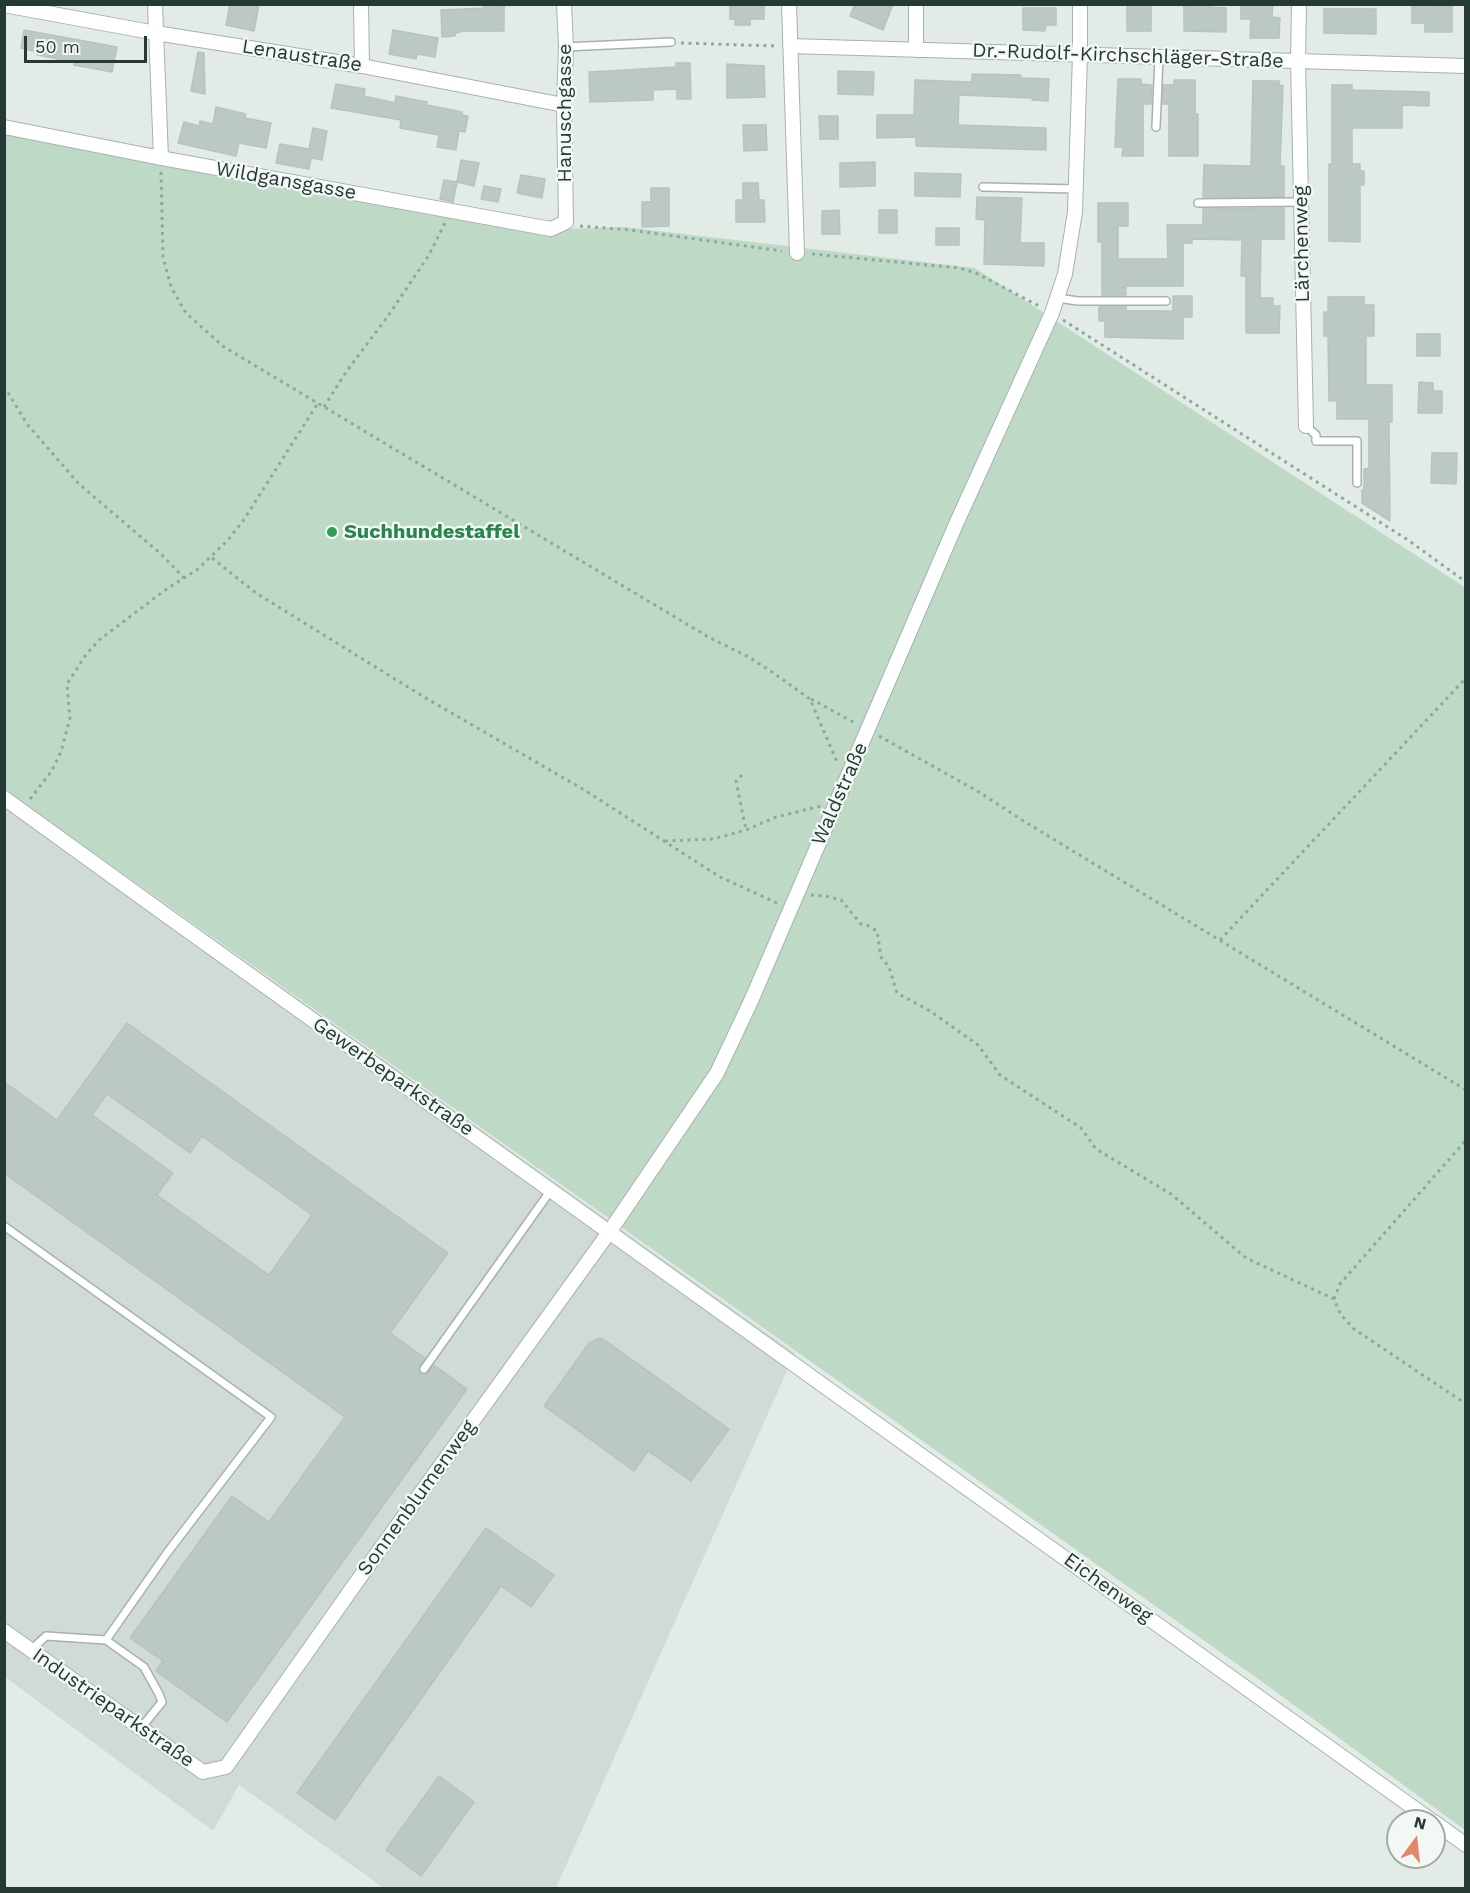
<!DOCTYPE html>
<meta charset="utf-8">
<style>
body{margin:0}
#map{position:relative;width:1470px;height:1893px;overflow:hidden;background:#e3ebe7;font-family:"Work Sans",sans-serif}
canvas{display:block}
.frame{position:absolute;inset:0;border:6px solid #253a34;pointer-events:none}
.north{position:absolute;left:1386px;top:1809px;width:60px;height:60px;box-sizing:border-box;background:#f3f8f5;border:2px solid #a1aca8;border-radius:50%;rotate:15deg;font-size:16px;font-weight:700;line-height:24px;text-align:center;color:#253a34}
.north::after{content:'';display:block;margin:auto;width:21px;height:27px;background:#e1886b;clip-path:polygon(50% 0,100% 100%,50% 72%,0 100%)}
.scale{position:absolute;left:24px;top:36px;width:123px;height:27px;box-sizing:border-box;border:3px solid #253a34;border-top:0;padding-left:8px;font-size:18px;line-height:21px;white-space:nowrap;color:#253a34;-webkit-text-stroke:4px #f3f8f5;paint-order:stroke}
</style>
<div id="map">
<canvas width="1470" height="1893"></canvas>
<div class="frame"></div>
<div class="north">N</div>
<div class="scale">50 m</div>
</div>
<script>
const context = document.querySelector('canvas').getContext('2d');
context.lineJoin = 'round';
function paint(path, color) { context.fillStyle = color; context.fill(path, 'evenodd'); }
const toPath = rows => new Path2D(rows.map(r => 'M' + r).join(''));
function strokePath(path, color, width, dash) { context.strokeStyle = color; context.lineWidth = width; context.lineCap = dash ? 'butt' : 'round'; context.setLineDash(dash || []); context.stroke(path); }
function label(font, color, halo, rows, align = 'center') {
  context.font = font + ' "Work Sans",sans-serif'; context.lineWidth = 4.5; context.setLineDash([]); context.textBaseline = 'middle'; context.strokeStyle = halo; context.fillStyle = color; for (const [text, x, y, turn = 0] of rows) {
    context.save(); context.translate(x, y); context.rotate((+turn || 0) * Math.PI / 180); context.textAlign = isNaN(turn) ? turn : align; if (halo) context.strokeText(text, 0, 0); context.fillText(text, 0, 0); context.restore();
  }
}
paint(toPath([
 [5,790,795,1353,556,1888,384,1888,239,1785,213,1831,5,1677]
]), '#d1dbd6');
paint(toPath([
 [5,121,565,229,624,227,975,268,1466,588,1465,1830,1261,1681,5,790]
]), '#bedac6');
const building = toPath([
 [230,4,259,4,254,31,226,25,230,4],
 [730,4,764,4,764,19,750,19,750,25,735,25,735,19,730,19,730,4],
 [855,4,893,4,883,30,850,16,855,4],
 [1127,4,1151,4,1151,31,1127,31,1127,4],
 [1184,4,1209,5,1209,7,1226,8,1226,32,1184,31,1184,4],
 [1241,4,1273,4,1272,17,1280,18,1279,38,1250,38,1251,19,1241,19,1241,4],
 [484,5,504,5,504,31,464,31,456,33,455,36,442,37,441,10,484,8,484,5],
 [1412,5,1452,6,1452,32,1425,32,1425,23,1412,23,1412,5],
 [1023,8,1056,8,1056,25,1046,25,1045,31,1023,30,1023,8],
 [1324,9,1376,9,1376,34,1324,33,1324,9],
 [24,30,117,47,112,72,74,65,74,62,37,55,38,52,21,48,24,30],
 [393,30,438,38,435,57,417,54,416,59,389,54,393,30],
 [198,52,204,53,205,94,191,91,198,52],
 [676,63,690,63,691,99,677,99,677,89,653,90,653,100,590,102,589,72,676,67,676,63],
 [727,64,764,66,765,97,727,98,727,64],
 [838,71,874,72,873,95,838,94,838,71],
 [972,74,1021,75,1020,78,1049,79,1048,101,1032,100,1033,98,959,95,958,125,1046,128,1046,150,916,146,916,137,877,138,877,115,914,115,915,80,972,82,972,74],
 [1118,79,1141,79,1141,84,1152,85,1151,104,1143,104,1143,156,1122,156,1123,147,1115,147,1118,79],
 [1174,80,1195,80,1195,114,1198,114,1198,156,1169,156,1169,104,1163,104,1163,85,1174,85,1174,80],
 [1253,81,1279,81,1279,85,1283,86,1280,166,1284,166,1284,197,1203,197,1204,165,1251,166,1253,81],
 [336,84,365,89,364,96,395,103,396,96,427,102,427,105,462,112,462,115,468,116,465,132,459,131,456,150,437,147,439,135,400,128,401,120,331,108,336,84],
 [1332,85,1352,85,1352,90,1429,92,1429,106,1402,105,1402,128,1352,128,1352,164,1360,164,1360,171,1364,171,1364,185,1360,185,1360,242,1329,241,1329,164,1332,164,1332,85],
 [216,107,246,114,245,118,271,123,266,148,239,143,236,156,178,143,184,122,199,126,200,121,213,124,216,107],
 [819,116,838,116,838,139,820,139,819,116],
 [743,125,766,125,767,150,744,151,743,125],
 [313,128,327,131,322,160,311,158,309,169,276,163,280,144,309,149,313,128],
 [461,160,479,163,474,186,457,182,461,160],
 [875,162,875,186,840,187,840,163,875,162],
 [915,173,961,174,960,197,915,196,915,173],
 [521,175,545,179,542,198,517,193,521,175],
 [444,180,457,182,453,202,440,199,444,180],
 [743,183,758,183,759,200,764,200,765,222,736,222,736,200,743,200,743,183],
 [484,186,501,189,498,202,481,199,484,186],
 [651,188,669,188,669,226,642,227,642,202,651,202,651,188],
 [977,197,1022,198,1020,243,1044,243,1044,266,984,264,985,220,976,219,977,197],
 [1098,203,1128,203,1128,226,1118,226,1118,259,1168,259,1167,225,1203,225,1203,209,1284,208,1284,239,1261,239,1260,298,1273,298,1273,306,1280,306,1279,333,1246,333,1246,276,1241,276,1242,240,1192,239,1192,243,1183,243,1183,286,1126,286,1126,295,1102,295,1102,242,1098,242,1098,203],
 [839,210,840,234,822,234,822,211,839,210],
 [879,210,897,210,897,233,879,233,879,210],
 [936,228,959,228,959,245,936,245,936,228],
 [1173,296,1192,296,1192,317,1183,317,1183,339,1105,337,1105,321,1099,321,1099,307,1126,307,1126,311,1173,311,1173,296],
 [1328,297,1364,297,1364,305,1374,305,1374,336,1366,336,1366,385,1392,385,1392,422,1389,422,1390,521,1362,503,1362,490,1364,490,1364,469,1369,468,1369,419,1337,419,1337,401,1329,401,1328,336,1324,336,1324,312,1328,312,1328,297],
 [1417,334,1440,334,1440,356,1417,356,1417,334],
 [1419,382,1433,383,1433,391,1442,391,1442,413,1418,413,1419,382],
 [1432,453,1457,453,1456,484,1431,483,1432,453],
 [127,1023,448,1253,390,1333,425,1358,419,1368,420,1373,427,1374,434,1365,467,1389,227,1722,156,1671,163,1661,130,1638,232,1496,269,1522,345,1417,4,1173,4,1082,57,1120,127,1023],
 [107,1094,190,1153,202,1136,312,1215,269,1275,157,1195,173,1173,92,1115,107,1094],
 [599,1338,606,1341,729,1429,691,1481,648,1451,634,1471,544,1406,589,1343,599,1338],
 [486,1528,554,1575,531,1607,501,1586,335,1820,297,1793,486,1528],
 [439,1776,474,1802,421,1876,386,1850,439,1776]
]);
paint(building, '#bcc8c3');
strokePath(building, '#b6c4be', 1.5);
const lane = toPath([
 [566,47,671,42],
 [1156,127,1159,57],
 [983,187,1076,189],
 [1198,203,1301,202],
 [1057,298,1078,301,1166,301],
 [1306,426,1316,435,1316,441,1357,441,1357,483],
 [4,1226,271,1417,167,1553,106,1640,46,1636,31,1650],
 [424,1369,551,1190],
 [106,1640,144,1667,159,1694,162,1702,141,1728]
]);
const street = toPath([
 [155,4,161,158],
 [361,4,362,66],
 [789,4,797,253],
 [1299,4,1298,61,1306,426],
 [4,5,156,33,362,66,564,105],
 [790,46,1466,66],
 [916,50,916,4],
 [4,127,161,158,551,229,566,222,564,105,566,47,564,4],
 [4,798,159,910,1432,1821],
 [4,1631,203,1772,226,1767,358,1580,610,1231,717,1073,751,1001,956,524,1052,313,1065,274,1075,212,1080,55,1080,4],
 [1434,1822,1466,1845]
]);
strokePath(lane, '#a6b2ae', 10);
strokePath(street, '#a6b2ae', 16);
strokePath(toPath([
 [681,43,776,46],
 [161,172,163,257,171,287,186,313,224,347,710,638,747,656,775,674,810,699,837,762],
 [580,226,630,230,782,251],
 [812,254,959,268,976,273,1039,306],
 [1063,320,1408,540,1466,582],
 [4,386,27,424,79,484,161,554,184,578],
 [324,407,346,372,388,316,429,255,445,223],
 [212,558,256,593,424,697,586,791,720,877,777,903],
 [811,699,855,723],
 [879,736,979,792,1022,820,1466,1090],
 [742,775,736,781,746,830],
 [30,799,51,772,61,752,70,718,67,684,85,656,99,640,168,588,198,569,227,541,243,521,318,403],
 [665,841,713,839,746,830,776,817,821,806],
 [811,895,825,896,841,900,861,924,869,926,877,931,881,957,889,967,897,993,930,1011,978,1045,1000,1075,1081,1128,1096,1149,1171,1194,1246,1258,1334,1299,1341,1315,1354,1329,1466,1404],
 [1220,940,1466,678],
 [1334,1299,1340,1284,1466,1140]
]), '#87aba0', 3, [3, 4.5]);
strokePath(lane, '#fff', 7);
strokePath(street, '#fff', 14);
for (const [x, y, r, color] of [
 [332,532,6,"#2e9e5b"]
]) { const dot = new Path2D(); dot.arc(x, y, r, 0, 2 * Math.PI); context.fillStyle = color; context.fill(dot); strokePath(dot, '#f3f8f5', 2); }
label('20px', '#253a34', '#f3f8f5', [
 ["Lenaustraße",302,56,9],
 ["Dr.-Rudolf-Kirchschläger-Straße",1128,56,2],
 ["Hanuschgasse",565,113,-90],
 ["Wildgansgasse",286,181,10],
 ["Lärchenweg",1302,244,-91],
 ["Waldstraße",840,794,-66],
 ["Gewerbeparkstraße",393,1077,35],
 ["Sonnenblumenweg",417,1498,-54],
 ["Eichenweg",1108,1588,36],
 ["Industrieparkstraße",113,1708,35]
]);
label('bold 20px', '#27864d', '#f3f8f5', [
 ["Suchhundestaffel",344,532]
], 'left');
</script>
